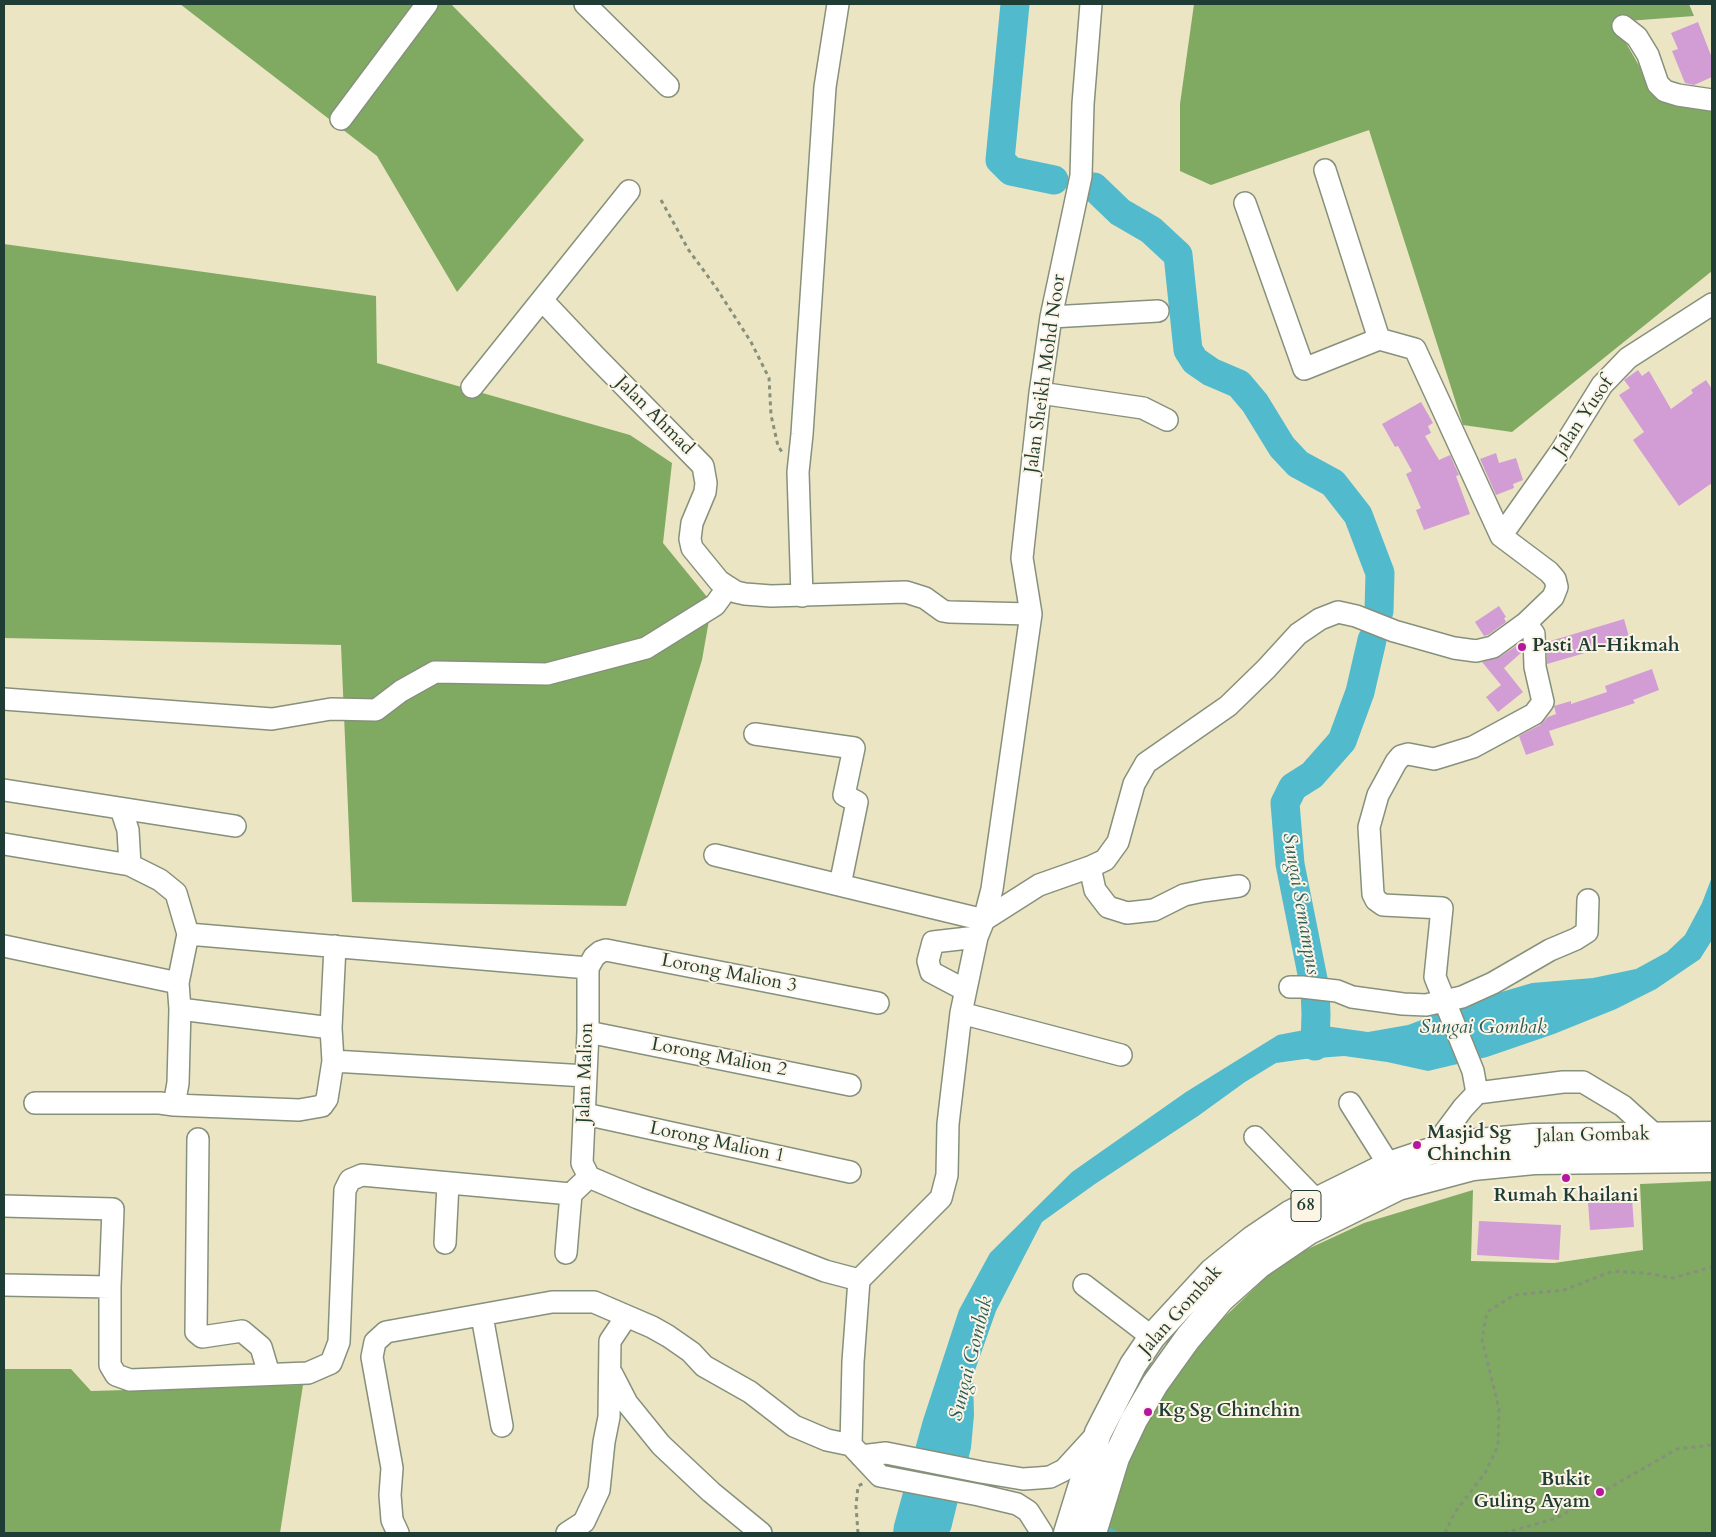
<!DOCTYPE html>
<style>
body{margin:0}
#map{position:relative;width:1716px;height:1537px;overflow:hidden;background:#ece5c4;font-family:Cardo,serif}
canvas{display:block}
.frame{position:absolute;inset:0;border:5px solid #1f3d34;pointer-events:none}
</style>
<div id="map">
<canvas width="1716" height="1537"></canvas>
<div class="frame"></div>
</div>
<script>
const context = document.querySelector('canvas').getContext('2d');
context.lineJoin = 'round';
function paint(path, color) { context.fillStyle = color; context.fill(path, 'evenodd'); }
const toPath = rows => new Path2D(rows.map(r => 'M' + r).join(''));
function strokePath(path, color, width, dash) { context.strokeStyle = color; context.lineWidth = width; context.lineCap = dash ? 'butt' : 'round'; context.setLineDash(dash || []); context.stroke(path); }
function label(font, color, halo, rows, align = 'center') {
  context.font = font + ' Cardo,serif'; context.lineWidth = 4; context.setLineDash([]); context.textBaseline = 'middle'; context.strokeStyle = halo; context.fillStyle = color; for (const [text, x, y, turn = 0] of rows) {
    context.save(); context.translate(x, y); context.rotate((+turn || 0) * Math.PI / 180); context.textAlign = isNaN(turn) ? turn : align; if (halo) context.strokeText(text, 0, 0); context.fillText(text, 0, 0); context.restore();
  }
}
paint(toPath([
 [180,4,451,4,584,140,457,292,377,156],
 [1194,4,1689,4,1694,16,1614,22,1657,97,1712,107,1712,271,1512,432,1463,425,1369,130,1211,185,1180,171,1180,104],
 [4,244,376,296,377,363,630,435,672,463,663,543,712,603,702,660,626,906,352,902,341,645,4,638],
 [1712,1181,1712,1533,1107,1533,1137,1429,1213,1328,1284,1260,1364,1223,1473,1190,1471,1261,1554,1263,1643,1250,1640,1184],
 [4,1369,71,1369,91,1391,303,1385,280,1533,4,1533]
]), '#80aa61');
paint(toPath([
 [1712,877,1712,940,1700,959,1656,989,1616,1009,1554,1034,1487,1057,1428,1071,1387,1062,1344,1056,1305,1059,1276,1063,1245,1082,1198,1116,1095,1184,1042,1222,996,1311,973,1376,974,1415,971,1448,951,1529,949,1533,893,1533,894,1525,923,1420,959,1310,990,1253,1072,1172,1186,1092,1278,1035,1325,1026,1368,1032,1408,1025,1474,1000,1532,983,1593,978,1636,969,1667,952,1685,935,1702,903]
]), '#51bbcd');
strokePath(toPath([
 [1103,1527,1115,1533]
]), '#51bbcd', 5);
strokePath(toPath([
 [1015,4,1000,160,1011,171,1054,180],
 [1094,187,1120,212,1151,230,1178,255,1188,350,1195,361,1211,372,1239,384,1255,403,1282,447,1298,464,1333,483,1358,515,1380,573,1379,611],
 [1315,1046,1316,1014,1315,989,1290,864,1285,803,1293,787,1312,775,1342,741,1360,692,1372,640]
]), '#51bbcd', 29);
paint(toPath([
 [1698,22,1712,58,1712,77,1694,85,1685,83,1672,51,1678,49,1671,33],
 [1638,370,1642,376,1649,371,1671,409,1693,393,1691,390,1706,380,1712,389,1712,483,1679,506,1633,440,1644,432,1619,395,1630,388,1624,380],
 [1421,402,1433,423,1428,426,1431,433,1425,436,1439,460,1450,455,1459,475,1456,476,1470,514,1424,530,1416,510,1421,508,1406,474,1412,471,1398,446,1395,447,1382,424],
 [1496,453,1499,463,1516,458,1523,480,1513,484,1514,488,1496,495,1480,459],
 [1499,606,1506,617,1504,618,1506,622,1488,635,1484,636,1475,622],
 [1624,619,1630,640,1547,664,1547,642],
 [1522,642,1522,652,1504,668,1523,692,1498,712,1486,697,1501,685,1482,662,1500,657],
 [1652,669,1659,690,1633,700,1635,703,1549,731,1554,745,1526,755,1519,736,1540,725,1548,717,1556,714,1554,706,1571,701,1571,704,1607,692,1605,686],
 [1632,1198,1634,1227,1590,1230,1588,1202],
 [1479,1221,1561,1225,1559,1260,1477,1255]
]), '#d19dd4');
const minor = toPath([
 [585,4,668,86],
 [1623,26,1637,37,1648,55,1658,84,1665,91,1678,95,1712,100],
 [341,119,427,4],
 [1325,170,1379,339],
 [542,300,594,355,703,466,706,483,705,492,692,523,690,539,692,548,719,581,728,587,736,592,745,594,771,596,906,592,925,598,943,611,949,612,1031,614],
 [1051,317,1158,311],
 [472,387,629,191],
 [1040,393,1143,408,1167,420],
 [1501,536,1561,451,1602,385,1628,358,1712,304],
 [802,596,798,472,802,434,825,87,838,4],
 [4,699,272,719,331,709,376,710,401,691,435,672,547,674,646,648,715,605,728,587],
 [755,734,854,748,844,795,857,802,840,885],
 [4,790,235,826],
 [4,844,130,865,128,830,121,809],
 [715,855,984,920,1039,885,1090,867,1105,860,1118,842,1134,784,1146,763,1228,706,1266,669,1298,634,1320,619,1338,612,1356,616,1394,631,1454,648,1476,651,1493,647,1526,623,1553,597,1557,587,1555,579,1549,572,1501,536,1415,349,1379,339,1304,369,1245,203],
 [1090,867,1095,890,1108,907,1127,913,1154,910,1184,895,1203,891,1239,886],
 [188,934,588,968],
 [4,946,178,983],
 [1290,987,1302,987,1337,991,1352,997,1403,1004,1426,1005,1462,997,1493,983,1550,950,1576,939,1587,932,1588,900],
 [965,990,931,972,928,961,933,942,977,937],
 [180,1009,331,1028],
 [961,1013,1121,1055],
 [588,1032,850,1085],
 [333,1061,586,1076],
 [1477,1093,1473,1071,1435,977,1442,908,1383,905,1376,900,1373,894,1369,827,1378,795,1396,762,1401,756,1408,754,1434,759,1473,747,1534,714,1543,702,1535,667,1534,634,1526,623],
 [35,1103,160,1103,174,1105,178,1083,180,1009,178,983,188,934,176,893,160,880,130,865],
 [1350,1103,1389,1165],
 [174,1105,299,1110,322,1106,327,1099,333,1061,331,1028,335,946],
 [585,1114,850,1172],
 [1255,1137,1316,1200],
 [198,1139,196,1332,202,1337,242,1331,261,1347,269,1374],
 [1431,1151,1463,1108,1477,1093,1563,1082,1583,1082,1623,1106,1656,1136],
 [589,1177,582,1163,588,1032,588,968,594,957,600,952,606,950,878,1003],
 [589,1177,638,1198,825,1271,859,1280],
 [4,1206,113,1209,110,1287,110,1365,116,1375,130,1380,308,1373,331,1363,339,1342,345,1190,350,1180,362,1175,571,1194,589,1177],
 [445,1243,448,1184],
 [566,1253,571,1194],
 [4,1285,110,1287],
 [1084,1285,1152,1337],
 [482,1316,502,1426],
 [612,1374,627,1403,661,1445,711,1492,761,1533],
 [861,1456,886,1453,981,1472,1023,1479,1038,1478,1050,1477,1064,1470,1096,1435],
 [398,1533,392,1520,390,1495,392,1468,372,1357,375,1342,386,1332,552,1302,594,1302,652,1327,668,1336,691,1352,704,1366,750,1392,794,1426,827,1440,851,1445],
 [567,1533,584,1522,599,1490,604,1442,609,1417,610,1341,626,1317],
 [1042,1533,1028,1511,1017,1504,979,1495,880,1476,851,1445,853,1362,859,1280,941,1198,947,1175,948,1124,961,1013,977,937,984,920,992,889,1031,614,1022,558,1040,393,1051,317,1081,176,1083,104,1091,4]
]);
const major = toPath([
 [1067,1533,1098,1433,1133,1365,1152,1337,1212,1272,1253,1239,1290,1214,1389,1165,1431,1151,1468,1143,1533,1137,1712,1135],
 [1093,1533,1116,1458,1134,1420,1155,1384,1188,1338,1221,1299,1259,1265,1309,1231,1398,1187,1473,1167,1534,1161,1712,1159]
]);
strokePath(minor, '#86917c', 24);
strokePath(major, '#86917c', 29);
strokePath(toPath([
 [661,200,688,249,717,289,751,342,769,378,771,415,778,446,782,452],
 [858,1533,856,1506,858,1486,864,1483],
 [1445,1533,1455,1512,1485,1473,1498,1446,1499,1409,1482,1340,1487,1312,1514,1295,1564,1290,1613,1271,1645,1273,1673,1278,1712,1267],
 [1504,1533,1557,1518,1677,1449,1712,1445]
]), '#86917c', 3, [4, 4]);
strokePath(minor, '#fff', 21);
strokePath(major, '#fff', 26);
for (const [x, y, r, color] of [
 [1522,647,5,"#b5179e"],
 [1417,1145,5,"#b5179e"],
 [1566,1178,5,"#b5179e"],
 [1148,1412,5,"#b5179e"],
 [1600,1492,5,"#b5179e"]
]) { const dot = new Path2D(); dot.arc(x, y, r, 0, 2 * Math.PI); context.fillStyle = color; context.fill(dot); strokePath(dot, '#fcf5e5', 2); }
for (const [x, y, w] of [
 [1306,1206,30]
]) { const box = new Path2D(); box.roundRect(x - w / 2, y - 15.5, w, 31, 4); context.fillStyle = '#fcf5e5'; context.fill(box); strokePath(box, '#1f3d34', 1); }
label('bold 18px', '#1f3d34', null, [
 ["68",1306,1206]
]);
label('19px', '#1f3d34', '#fcf5e5', [
 ["Jalan Sheikh Mohd Noor",1046,374,-82],
 ["Jalan Ahmad",654,416,45],
 ["Jalan Yusof",1584,417,-56],
 ["Lorong Malion 3",729,974,11],
 ["Lorong Malion 2",719,1058,11],
 ["Jalan Malion",586,1073,-88],
 ["Jalan Gombak",1593,1136,-1],
 ["Lorong Malion 1",717,1143,12],
 ["Jalan Gombak",1181,1311,-48]
]);
label('bold 19px', '#1f3d34', '#fcf5e5', [
 ["Pasti Al-Hikmah",1532,647],
 ["Masjid Sg",1427,1134],
 ["Chinchin",1427,1156],
 ["Rumah Khailani",1566,1197,"center"],
 ["Kg Sg Chinchin",1158,1412],
 ["Bukit",1590,1481,"right"],
 ["Guling Ayam",1590,1503,"right"]
], 'left');
label('italic 20px', '#2c5c5a', '#fcf5e5', [
 ["Sungai Semampus",1300,904,80],
 ["Sungai Gombak",1483,1028],
 ["Sungai Gombak",972,1359,-76]
]);
</script>
